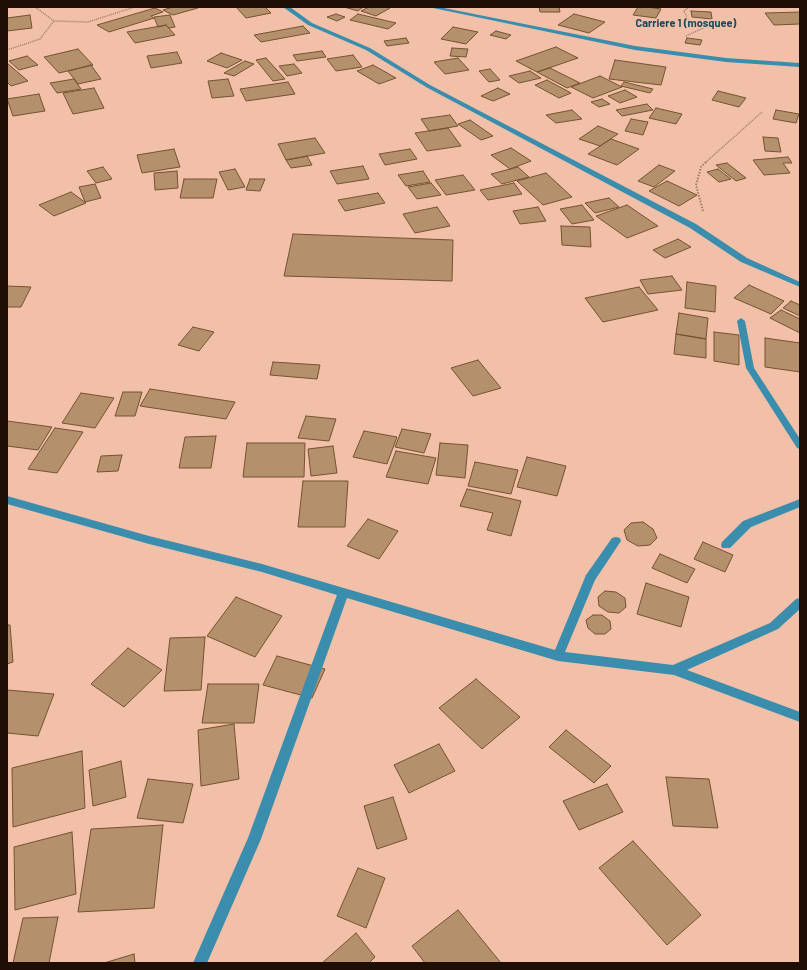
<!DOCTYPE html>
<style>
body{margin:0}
#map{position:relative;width:807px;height:970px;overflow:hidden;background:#f2c0a8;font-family:Barlow,sans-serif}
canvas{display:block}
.frame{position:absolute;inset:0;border:8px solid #1f0e06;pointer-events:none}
</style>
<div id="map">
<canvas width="807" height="970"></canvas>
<div class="frame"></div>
</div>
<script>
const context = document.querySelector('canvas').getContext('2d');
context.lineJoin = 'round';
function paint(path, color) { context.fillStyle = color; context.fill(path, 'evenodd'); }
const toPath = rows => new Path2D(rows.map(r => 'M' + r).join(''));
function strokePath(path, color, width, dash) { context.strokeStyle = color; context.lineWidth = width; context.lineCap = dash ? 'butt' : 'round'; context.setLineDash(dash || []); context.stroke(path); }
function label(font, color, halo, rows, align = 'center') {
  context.font = font + ' Barlow,sans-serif'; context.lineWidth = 3; context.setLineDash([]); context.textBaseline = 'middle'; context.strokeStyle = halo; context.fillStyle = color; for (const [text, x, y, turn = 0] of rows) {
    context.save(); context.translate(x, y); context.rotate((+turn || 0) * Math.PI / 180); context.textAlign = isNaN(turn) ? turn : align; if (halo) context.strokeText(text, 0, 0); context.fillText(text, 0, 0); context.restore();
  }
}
const building = toPath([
 [173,7,197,7,198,8,173,15,163,10,173,7],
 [236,7,265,7,271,13,246,18,236,7],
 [344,7,363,7,358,11,344,7],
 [369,7,386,7,390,8,376,16,361,11,369,7],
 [539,7,559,7,560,12,540,12,539,7],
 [638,7,647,7,661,9,656,18,633,15,638,7],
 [155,8,163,12,151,16,154,18,109,32,97,25,155,8],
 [691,11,711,12,712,19,692,17,691,11],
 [800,12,800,24,774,25,765,13,800,12],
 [336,14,345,17,337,21,327,17,336,14],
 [358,14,396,23,388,29,350,20,358,14],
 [574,14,605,22,589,33,558,25,574,14],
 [30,15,32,28,7,31,7,18,30,15],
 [170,15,175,27,169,28,166,25,158,27,154,17,170,15],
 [166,25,175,35,135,43,127,32,166,25],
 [303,26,310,33,261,42,254,35,303,26],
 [453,27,478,32,466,44,441,39,453,27],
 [496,31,511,35,506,39,490,35,496,31],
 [406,38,409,43,387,46,384,41,406,38],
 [687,38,702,40,700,45,685,43,687,38],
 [556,47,578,58,537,72,516,61,556,47],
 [452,48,468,49,466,57,450,56,452,48],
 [78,49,93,65,59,73,44,57,78,49],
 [322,51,326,57,297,61,293,55,322,51],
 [177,52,182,63,151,68,147,56,177,52],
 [221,53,242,60,227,68,207,61,221,53],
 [353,55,362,67,336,71,327,59,353,55],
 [27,56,38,65,19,70,9,61,27,56],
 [266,58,285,79,273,81,256,60,266,58],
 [458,58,469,70,445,74,434,62,458,58],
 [615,60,666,67,661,85,609,79,615,60],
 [245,61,254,64,234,76,224,73,245,61],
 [7,63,28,81,11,86,7,82,7,63],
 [294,64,302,73,287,76,279,66,294,64],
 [91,65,101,79,78,84,68,71,91,65],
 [373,65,396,78,379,84,357,71,373,65],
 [550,68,580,83,567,88,537,72,550,68],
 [490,69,500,80,489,82,479,71,490,69],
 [530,71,541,78,519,83,509,76,530,71],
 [600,76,622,87,593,98,571,87,600,76],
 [74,79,81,89,57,93,50,83,74,79],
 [228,79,234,96,212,98,208,81,228,79],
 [547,80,571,93,559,98,535,85,547,80],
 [288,82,295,94,246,101,240,89,288,82],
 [624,82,653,89,650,93,621,86,624,82],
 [94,88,104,108,73,114,63,93,94,88],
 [498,88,510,94,493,101,481,96,498,88],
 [625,90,637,97,620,103,608,96,625,90],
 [718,91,746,98,739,107,712,100,718,91],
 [39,94,45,111,13,116,7,99,39,94],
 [602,99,610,104,599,107,591,102,602,99],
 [647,104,653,110,622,116,616,110,647,104],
 [656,108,682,114,676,124,649,118,656,108],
 [572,110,582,119,556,123,546,115,572,110],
 [776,110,799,114,796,123,773,119,776,110],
 [450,115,458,126,429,131,421,119,450,115],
 [631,119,648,122,643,135,625,131,631,119],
 [470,120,493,136,481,140,458,124,470,120],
 [598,126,618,134,600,146,579,139,598,126],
 [448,128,461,146,427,151,415,133,448,128],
 [763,137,778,138,781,152,765,151,763,137],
 [315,138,325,153,286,160,278,144,315,138],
 [611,139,639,149,617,165,588,154,611,139],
 [511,148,531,161,510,169,491,155,511,148],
 [174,149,180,167,142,173,137,155,174,149],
 [410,149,417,159,385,165,379,154,410,149],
 [307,156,312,165,291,168,286,160,307,156],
 [788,157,792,163,783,163,790,173,764,175,753,160,788,157],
 [727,163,746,178,736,181,716,165,727,163],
 [659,165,675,171,654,187,638,181,659,165],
 [363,166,369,179,337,184,330,171,363,166],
 [103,167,112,179,96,183,87,171,103,167],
 [518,167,529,177,502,184,491,174,518,167],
 [235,169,245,187,228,190,219,172,235,169],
 [718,169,731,179,719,182,707,172,718,169],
 [177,171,178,188,155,190,154,173,177,171],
 [423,171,430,182,406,186,398,175,423,171],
 [546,173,572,197,543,205,517,181,546,173],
 [463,175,475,190,446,195,435,180,463,175],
 [184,179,217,179,213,198,180,198,184,179],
 [250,179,265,179,260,191,246,190,250,179],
 [667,181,697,195,679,206,649,191,667,181],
 [431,183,441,195,417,199,408,187,431,183],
 [514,183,522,194,488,200,480,190,514,183],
 [95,184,101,198,85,202,79,187,95,184],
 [71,192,86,203,54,216,39,205,71,192],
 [378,193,385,203,345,211,338,200,378,193],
 [609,198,619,207,595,213,585,203,609,198],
 [582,205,594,220,572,224,560,209,582,205],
 [627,205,658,226,627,238,596,216,627,205],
 [437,207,450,226,415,233,403,214,437,207],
 [538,207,546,221,520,224,513,211,538,207],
 [561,226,590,227,591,247,562,245,561,226],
 [293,234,453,240,452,281,284,276,293,234],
 [678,239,691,247,665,258,653,250,678,239],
 [672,276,682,290,648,294,640,280,672,276],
 [687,282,716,286,715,312,685,308,687,282],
 [749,285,784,301,771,314,734,298,749,285],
 [7,286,31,287,21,307,7,307,7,286],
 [639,287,658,310,603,322,585,298,639,287],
 [791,301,800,305,800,316,783,308,791,301],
 [781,310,800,319,800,333,770,318,781,310],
 [679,313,708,318,706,339,676,334,679,313],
 [193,327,214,332,199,351,178,345,193,327],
 [714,332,739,335,739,365,714,361,714,332],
 [676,334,706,339,706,358,674,354,676,334],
 [765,338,800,343,800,372,765,367,765,338],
 [478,360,501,388,473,396,451,368,478,360],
 [273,362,320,365,317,379,270,375,273,362],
 [150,389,235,402,226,419,140,406,150,389],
 [123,392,142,392,135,416,115,416,123,392],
 [81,393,114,398,95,428,62,423,81,393],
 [306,416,336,419,329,441,298,438,306,416],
 [7,421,52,427,38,450,7,446,7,421],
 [55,428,83,432,57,473,28,469,55,428],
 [402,429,431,434,424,453,395,447,402,429],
 [364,431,397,437,387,464,353,457,364,431],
 [216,436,211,468,179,468,185,437,216,436],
 [247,443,305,443,304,477,243,477,247,443],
 [440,443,468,445,465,478,436,475,440,443],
 [333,446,337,473,311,476,308,449,333,446],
 [396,451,436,458,428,484,386,477,396,451],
 [122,455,118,471,97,472,101,456,122,455],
 [527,457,566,466,557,496,517,487,527,457],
 [475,462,518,470,511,494,468,486,475,462],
 [303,481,348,481,345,527,298,527,303,481],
 [467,489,521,501,511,536,487,530,493,513,460,506,467,489],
 [368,519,398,531,379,559,347,546,368,519],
 [643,522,653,529,657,538,650,545,638,546,627,540,624,530,631,523,643,522],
 [703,542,733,555,725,572,694,559,703,542],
 [660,554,695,569,687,583,652,568,660,554],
 [646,583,689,597,681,627,637,614,646,583],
 [605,591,616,592,625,598,626,607,619,613,608,612,599,606,598,597,605,591],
 [236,597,282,616,255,657,207,636,236,597],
 [593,615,602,615,610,621,611,629,605,634,595,634,588,628,586,620,593,615],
 [7,625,10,625,13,662,7,664,7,625],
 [205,637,201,690,164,691,170,638,205,637],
 [128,648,162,670,124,707,91,684,128,648],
 [277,656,325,669,312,698,263,685,277,656],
 [476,679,520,717,482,749,439,708,476,679],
 [208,684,259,684,254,723,202,723,208,684],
 [7,690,54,694,38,736,7,733,7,690],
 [234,724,239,779,201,786,198,730,234,724],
 [566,730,611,766,594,783,549,747,566,730],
 [439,744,455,771,409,793,394,765,439,744],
 [82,751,85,808,13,827,12,768,82,751],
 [121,761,126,797,93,806,89,770,121,761],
 [666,777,709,779,718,828,673,826,666,777],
 [148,779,193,784,183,823,137,818,148,779],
 [607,784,623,812,579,830,563,801,607,784],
 [393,797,407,839,377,849,364,806,393,797],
 [163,825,154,908,78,912,91,829,163,825],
 [72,832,76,894,15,910,14,847,72,832],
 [633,841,701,915,667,945,599,868,633,841],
 [358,868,385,878,366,928,337,916,358,868],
 [458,910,501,963,425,963,412,946,458,910],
 [58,917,49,963,13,963,23,918,58,917],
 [356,933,375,957,369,963,322,963,356,933],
 [134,954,135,963,104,963,134,954]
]);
paint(building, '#b5906c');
strokePath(building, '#745230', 1);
strokePath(toPath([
 [35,7,54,21,88,22,135,7],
 [686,36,703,28,690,23,684,11,689,7],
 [7,50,40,39,54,21],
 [706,162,762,112]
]), '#a07b69', 1.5, [1, 1]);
strokePath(toPath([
 [703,211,696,185,701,167,707,161]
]), '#a07b69', 2, [1.5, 1.5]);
paint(toPath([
 [283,7,290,7,312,23,370,48,430,85,696,224,747,258,800,282,800,287,741,262,690,228,426,87,366,50,308,25,283,7],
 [428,7,439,7,635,46,726,58,800,63,800,67,726,62,635,50,428,7],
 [741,318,745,321,754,368,800,439,800,449,797,448,746,368,737,321,741,318],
 [7,496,149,536,262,564,555,650,586,575,612,538,616,537,620,538,621,541,595,580,565,652,673,665,770,623,796,599,800,598,800,609,778,629,687,670,800,712,800,722,674,675,558,661,347,598,261,839,207,963,193,963,248,838,337,595,262,572,149,544,7,504,7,496],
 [800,499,800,507,751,527,730,548,722,548,721,545,722,542,743,521,800,499]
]), '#3a8dac');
label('bold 11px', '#184a5c', '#f2c0a8', [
 ["Carriere 1 (mosquee)",686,23]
]);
</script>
